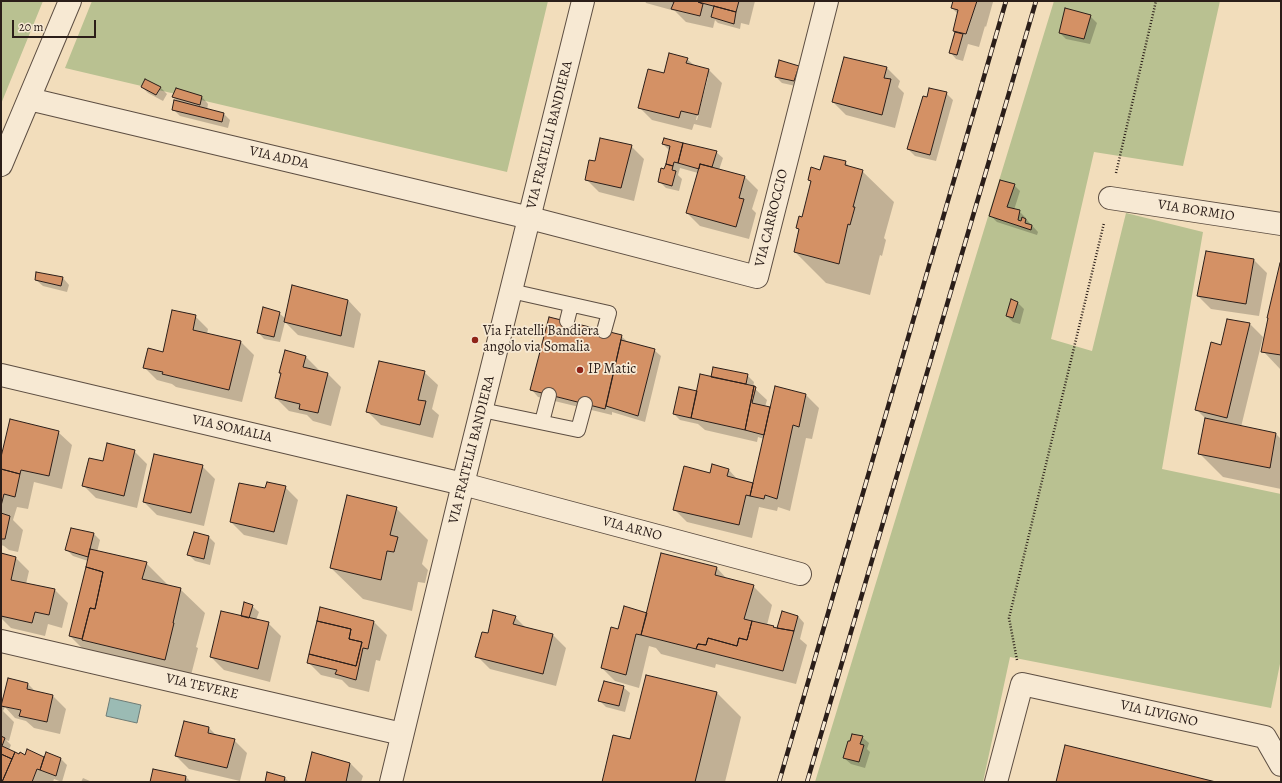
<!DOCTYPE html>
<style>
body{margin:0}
#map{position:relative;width:1282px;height:783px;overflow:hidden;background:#f2ddbb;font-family:Alegreya,serif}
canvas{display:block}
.frame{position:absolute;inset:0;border:2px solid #2b1e19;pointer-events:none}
.scale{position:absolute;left:12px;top:20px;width:84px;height:18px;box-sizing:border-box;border:2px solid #2b1e19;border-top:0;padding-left:5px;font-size:12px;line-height:14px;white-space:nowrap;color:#2b1e19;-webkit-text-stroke:3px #f7e9d3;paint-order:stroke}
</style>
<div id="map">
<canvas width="1282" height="783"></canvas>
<div class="frame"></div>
<div class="scale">20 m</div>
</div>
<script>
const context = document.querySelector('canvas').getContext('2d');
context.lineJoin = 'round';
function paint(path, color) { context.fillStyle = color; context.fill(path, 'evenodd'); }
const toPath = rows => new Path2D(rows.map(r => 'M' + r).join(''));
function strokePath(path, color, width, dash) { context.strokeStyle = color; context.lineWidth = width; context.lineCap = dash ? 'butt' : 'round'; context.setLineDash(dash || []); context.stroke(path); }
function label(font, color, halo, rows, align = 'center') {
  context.font = font + ' Alegreya,serif'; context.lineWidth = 3.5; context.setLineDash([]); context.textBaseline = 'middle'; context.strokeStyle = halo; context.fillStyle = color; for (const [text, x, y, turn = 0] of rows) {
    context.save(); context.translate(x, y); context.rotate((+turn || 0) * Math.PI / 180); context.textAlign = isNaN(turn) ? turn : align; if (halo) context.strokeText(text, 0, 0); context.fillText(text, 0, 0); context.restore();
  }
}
paint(toPath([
 [1,1,43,1,1,104],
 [92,1,548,1,507,172,65,68],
 [1054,1,1220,1,1183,166,1094,152,1051,339,1092,351,1126,213,1203,232,1162,469,1281,494,1281,659,1271,708,1010,657,983,782,815,782]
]), '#b9c191');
const water = toPath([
 [110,698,141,705,137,723,106,716,110,698]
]);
paint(water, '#9bbbb4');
strokePath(water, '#6e7c76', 1);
paint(toPath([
 [645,1,755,1,749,25,741,23,740,29,718,23,715,20,713,28,686,22,675,11,646,3],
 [954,1,992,1,993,2,986,27,985,26,979,47,968,44,963,61,956,59,950,52,956,33,954,31,958,14,952,8],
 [1090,16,1097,23,1090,44,1066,39,1060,33],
 [845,58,887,68,900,81,898,87,904,93,895,128,846,115,833,102],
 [687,59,695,66,709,70,722,83,711,128,694,124,692,130,652,120,639,107,664,74],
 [706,77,708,77,697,120,696,120],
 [798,67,805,73,800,87,782,83,776,77],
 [142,87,160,87,167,94,163,101,148,93],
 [176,89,202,97,208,104,207,110,224,114,230,120,228,128,180,116,173,109,179,103,173,97],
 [946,93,953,100,936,161,915,156,908,149,927,98],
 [663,144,716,152,723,158,719,170,745,177,758,190,752,209,756,213,749,239,700,226,687,213,698,173,680,168,678,175,682,179,679,191,666,188,659,181,665,170,670,151],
 [631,146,644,159,634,201,599,192,586,179],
 [845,162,851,168,862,171,894,202,884,238,886,240,882,256,880,255,870,295,826,283,795,252,800,231,797,227,803,218,812,183,809,180,821,171],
 [1014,185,1020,191,1014,210,1019,211,1026,218,1026,219,1038,232,1037,235,997,222,991,216],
 [1206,252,1254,260,1267,273,1259,316,1211,309,1198,296],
 [1281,264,1281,370,1263,351,1269,319,1268,318],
 [63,278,69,285,67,292,43,286,36,280],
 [348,300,361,314,354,348,298,335,285,322,280,342,264,339,258,332,279,313,286,319],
 [1018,303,1024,309,1020,324,1013,322,1007,316],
 [195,316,208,329,207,334,241,342,254,355,242,402,176,387,172,384,157,380,144,367,163,353],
 [1250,324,1263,337,1241,427,1276,434,1281,439,1281,489,1223,477,1199,453,1206,419,1196,409,1222,346],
 [621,336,628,342,654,350,661,356,645,422,612,412,612,415,538,397,532,390],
 [286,351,306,357,319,370,318,372,328,374,341,387,331,426,313,421,307,415,289,411,276,398,282,374,280,372],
 [424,372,438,385,432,409,439,415,433,438,381,425,368,412],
 [747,375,754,382,753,387,767,400,765,407,771,409,806,395,819,408,812,439,806,438,790,511,778,507,777,511,759,507,752,538,687,522,674,509,711,474,728,469,739,481,754,485,764,439,758,437,757,442,705,430,698,424,680,420,674,414,714,378],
 [58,432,72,445,62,489,34,482,28,509,17,507,13,520,23,530,18,552,9,550,4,546,1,545,1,461],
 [134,451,147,464,137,508,96,498,83,485,104,462],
 [202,466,215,479,204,526,157,515,144,502],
 [285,487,298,500,287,545,244,535,231,522,266,489],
 [396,508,428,540,422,564,428,570,425,583,418,582,412,611,363,599,331,568],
 [194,533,209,537,215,543,210,565,195,561,189,555],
 [94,534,100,540,97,552,146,563,170,587,180,589,205,613,196,647,198,648,189,683,107,664,94,651,83,649,70,636,88,561,73,556,67,550],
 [1,554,16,558,29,571,26,584,55,590,68,603,62,628,48,624,45,636,11,628,1,618],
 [717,568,727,579,753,586,772,605,767,625,777,629,798,616,804,623,800,639,807,645,796,684,716,664,715,668,661,654,656,648,649,646,639,688,615,681,602,668,619,630,647,614],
 [751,620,753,621,747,645,745,645],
 [252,606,259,612,256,620,268,623,281,636,270,682,224,670,211,657,242,616],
 [515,617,526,628,553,635,566,648,556,686,490,669,477,656,488,634],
 [374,622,387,635,380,661,376,660,369,692,349,687,342,680,321,675,308,662],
 [28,684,36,692,53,696,66,709,60,734,34,728,26,721,15,718,5,707,3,711,14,722,9,741,6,740,11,745,9,750,20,756,25,756,27,751,45,758,60,758,67,765,62,782,54,779,53,782,1,782,1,696,4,699],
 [623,687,630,693,625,712,606,707,599,700],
 [717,693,741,717,725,782,603,782],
 [184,722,209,728,217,736,234,740,247,753,240,781,189,769,176,756],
 [862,737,869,743,867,749,870,752,865,768,851,764,844,758],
 [350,763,363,776,361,782,306,782],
 [268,774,285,778,289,782,266,782],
 [186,777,191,782,151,782],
 [83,778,92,782,81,782]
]), '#0003');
const building = toPath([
 [670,1,698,1,698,2,703,4,700,16,671,9,674,2,670,1],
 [698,1,739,1,736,12,698,2,698,1],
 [953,1,977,1,966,34,953,31,958,10,951,8,953,1],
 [714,6,736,12,734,24,711,17,714,6],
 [1065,8,1091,15,1084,39,1059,33,1065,8],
 [955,32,963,34,957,55,949,53,955,32],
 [669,53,688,58,686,63,709,69,698,115,681,111,679,118,638,108,648,69,664,73,669,53],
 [844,57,887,67,884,78,891,79,882,115,832,102,844,57],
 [779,60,799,66,794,81,775,77,779,60],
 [145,79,161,87,156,95,141,87,145,79],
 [176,88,202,96,200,105,172,97,176,88],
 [929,88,947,92,930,155,907,149,923,96,927,97,929,88],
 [174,100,224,113,222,122,172,110,174,100],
 [600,138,632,145,621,188,585,180,589,160,595,161,600,138],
 [664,138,683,143,678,163,674,162,673,166,666,164,670,146,662,144,664,138],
 [683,143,717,151,712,167,700,164,699,169,678,163,683,143],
 [824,156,846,161,845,165,863,170,853,207,855,207,850,225,848,224,839,264,794,252,799,229,796,228,799,216,802,217,811,181,808,180,811,167,820,170,824,156],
 [666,164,673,166,672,170,676,171,672,186,658,182,661,168,664,169,666,164],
 [700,164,745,176,739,198,744,199,736,227,686,213,700,164],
 [1000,180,1015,184,1007,207,1020,210,1018,220,1021,221,1022,217,1026,219,1025,223,1032,225,1031,230,989,216,1000,180],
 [1206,251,1254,259,1246,304,1197,296,1206,251],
 [1280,263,1281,263,1281,355,1261,352,1268,318,1267,318,1280,263],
 [36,272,63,277,61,286,35,280,36,272],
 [292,285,348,300,341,336,284,322,292,285],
 [1011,299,1018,302,1013,318,1006,316,1011,299],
 [263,307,280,312,274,337,257,333,263,307],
 [172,310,196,315,193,330,241,341,229,390,162,374,163,372,143,368,148,348,163,352,172,310],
 [549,317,622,335,605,409,530,390,549,317],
 [1227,319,1250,323,1227,418,1195,410,1211,342,1221,345,1227,319],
 [621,340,655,349,638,416,606,406,621,340],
 [285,350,306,356,303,367,328,373,318,413,299,409,300,404,275,398,281,373,279,373,285,350],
 [379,361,425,371,418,400,426,401,420,425,366,412,379,361],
 [713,367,748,374,746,384,711,377,713,367],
 [700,374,754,386,745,430,691,418,700,374],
 [754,386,756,387,752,403,770,407,764,435,745,430,754,386],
 [775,386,806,394,799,427,793,425,777,499,765,495,764,499,750,496,775,386],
 [679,387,697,391,691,418,673,414,679,387],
 [1205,418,1276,433,1270,468,1198,454,1205,418],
 [10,419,59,431,49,476,21,470,20,474,1,469,1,457,10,419],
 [107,443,135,450,124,496,82,486,89,458,103,461,107,443],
 [154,454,203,465,191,513,143,502,154,454],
 [712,464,729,469,727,476,753,483,750,496,746,495,739,525,673,510,684,466,710,473,712,464],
 [1,469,20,474,15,497,4,494,1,506,1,469],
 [267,482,286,486,274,532,230,522,239,483,265,488,267,482],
 [347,495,397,507,390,535,398,537,394,552,387,551,381,580,330,568,347,495],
 [1,513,10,516,5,539,1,539,1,513],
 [71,528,94,533,88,557,65,550,71,528],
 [194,532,209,536,204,559,187,555,194,532],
 [90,549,147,562,142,579,181,588,173,623,174,623,165,660,82,640,90,608,95,609,103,572,86,567,90,549],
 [1,553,16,557,11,580,55,589,49,615,35,612,32,623,1,616,1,553],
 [661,553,717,567,715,575,754,585,744,619,752,621,747,640,739,638,737,646,708,638,706,645,698,644,696,649,641,635,661,553],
 [86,567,103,572,95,609,90,608,82,639,69,636,86,567],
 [244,602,253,605,249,618,241,616,244,602],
 [624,606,647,613,641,635,636,634,626,675,601,668,611,627,618,629,624,606],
 [320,607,374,621,368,649,363,648,356,680,335,674,337,670,307,663,309,654,356,666,362,642,349,639,351,629,317,621,320,607],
 [493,610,516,616,513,624,553,634,543,674,475,657,482,632,488,633,493,610],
 [221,611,269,622,258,669,210,657,221,611],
 [782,611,798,616,794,631,777,628,782,611],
 [317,621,351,629,349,639,362,642,356,666,309,654,317,621],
 [752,621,774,626,773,627,777,628,794,631,783,671,696,649,698,644,706,645,708,638,737,646,739,638,747,640,752,621],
 [646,675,717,692,695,782,602,782,613,735,630,739,646,675],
 [8,678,28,683,27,689,53,695,47,722,19,716,21,710,1,706,8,678],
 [604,681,624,686,619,706,598,701,604,681],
 [184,721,209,727,208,733,235,739,227,768,175,756,184,721],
 [852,734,863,736,860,744,864,745,859,762,843,758,848,741,850,741,852,734],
 [1,736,5,738,2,746,15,752,12,759,1,754,1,736],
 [1065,745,1135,762,1216,782,1056,782,1065,745],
 [27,749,44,757,40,770,37,769,32,782,2,782,15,752,19,754,20,752,25,755,27,749],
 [46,752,61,758,56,776,40,770,46,752],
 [312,752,350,763,346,782,305,782,312,752],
 [1,754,12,759,2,782,1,782,1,754],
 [153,769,186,776,185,782,150,782,153,769],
 [267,772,285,777,284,782,265,782,267,772]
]);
paint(building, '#d49165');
strokePath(building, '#2b1e19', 1);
const service = toPath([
 [511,291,609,313,604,331],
 [567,321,571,305],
 [482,410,578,430,585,404],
 [542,422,549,395]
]);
const minor = toPath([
 [29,99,530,218,757,277,827,1],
 [1,165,70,1],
 [1110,198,1281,224],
 [1,375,463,484,800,574],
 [1,641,402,734],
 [996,782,1022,684,1265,737,1281,765]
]);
const tertiary = toPath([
 [391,782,463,484,583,1]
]);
strokePath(service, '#5d4e42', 16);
strokePath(minor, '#5d4e42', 24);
strokePath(tertiary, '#5d4e42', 24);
strokePath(toPath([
 [1116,173,1156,1],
 [1017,660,1009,618,1104,223]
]), '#2b1e19', 2.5, [1, 2]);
strokePath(service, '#f7e9d3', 14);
strokePath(minor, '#f7e9d3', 22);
strokePath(tertiary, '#f7e9d3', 22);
const rail = toPath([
 [779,782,1006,1],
 [807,782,1036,1]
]);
strokePath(rail, '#2b1e19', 4.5);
strokePath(rail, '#f7e9d3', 3, [9]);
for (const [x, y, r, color] of [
 [475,340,4,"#8f2418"],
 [580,370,4,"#8f2418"]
]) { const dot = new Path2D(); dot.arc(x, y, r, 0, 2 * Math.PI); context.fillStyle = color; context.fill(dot); strokePath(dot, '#f7e9d3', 1.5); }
label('14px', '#2b1e19', '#f7e9d3', [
 ["VIA FRATELLI BANDIERA",550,135,-76],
 ["VIA ADDA",279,158,13],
 ["VIA BORMIO",1196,211,9],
 ["VIA CARROCCIO",772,218,-76],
 ["VIA SOMALIA",232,429,13],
 ["VIA FRATELLI BANDIERA",472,450,-76],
 ["VIA ARNO",632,529,15],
 ["VIA TEVERE",202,687,13],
 ["VIA LIVIGNO",1159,714,13]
]);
label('14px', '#2b1e19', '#f7e9d3', [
 ["Via Fratelli Bandiera",483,332],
 ["angolo via Somalia",483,348],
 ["IP Matic",588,370]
], 'left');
</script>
